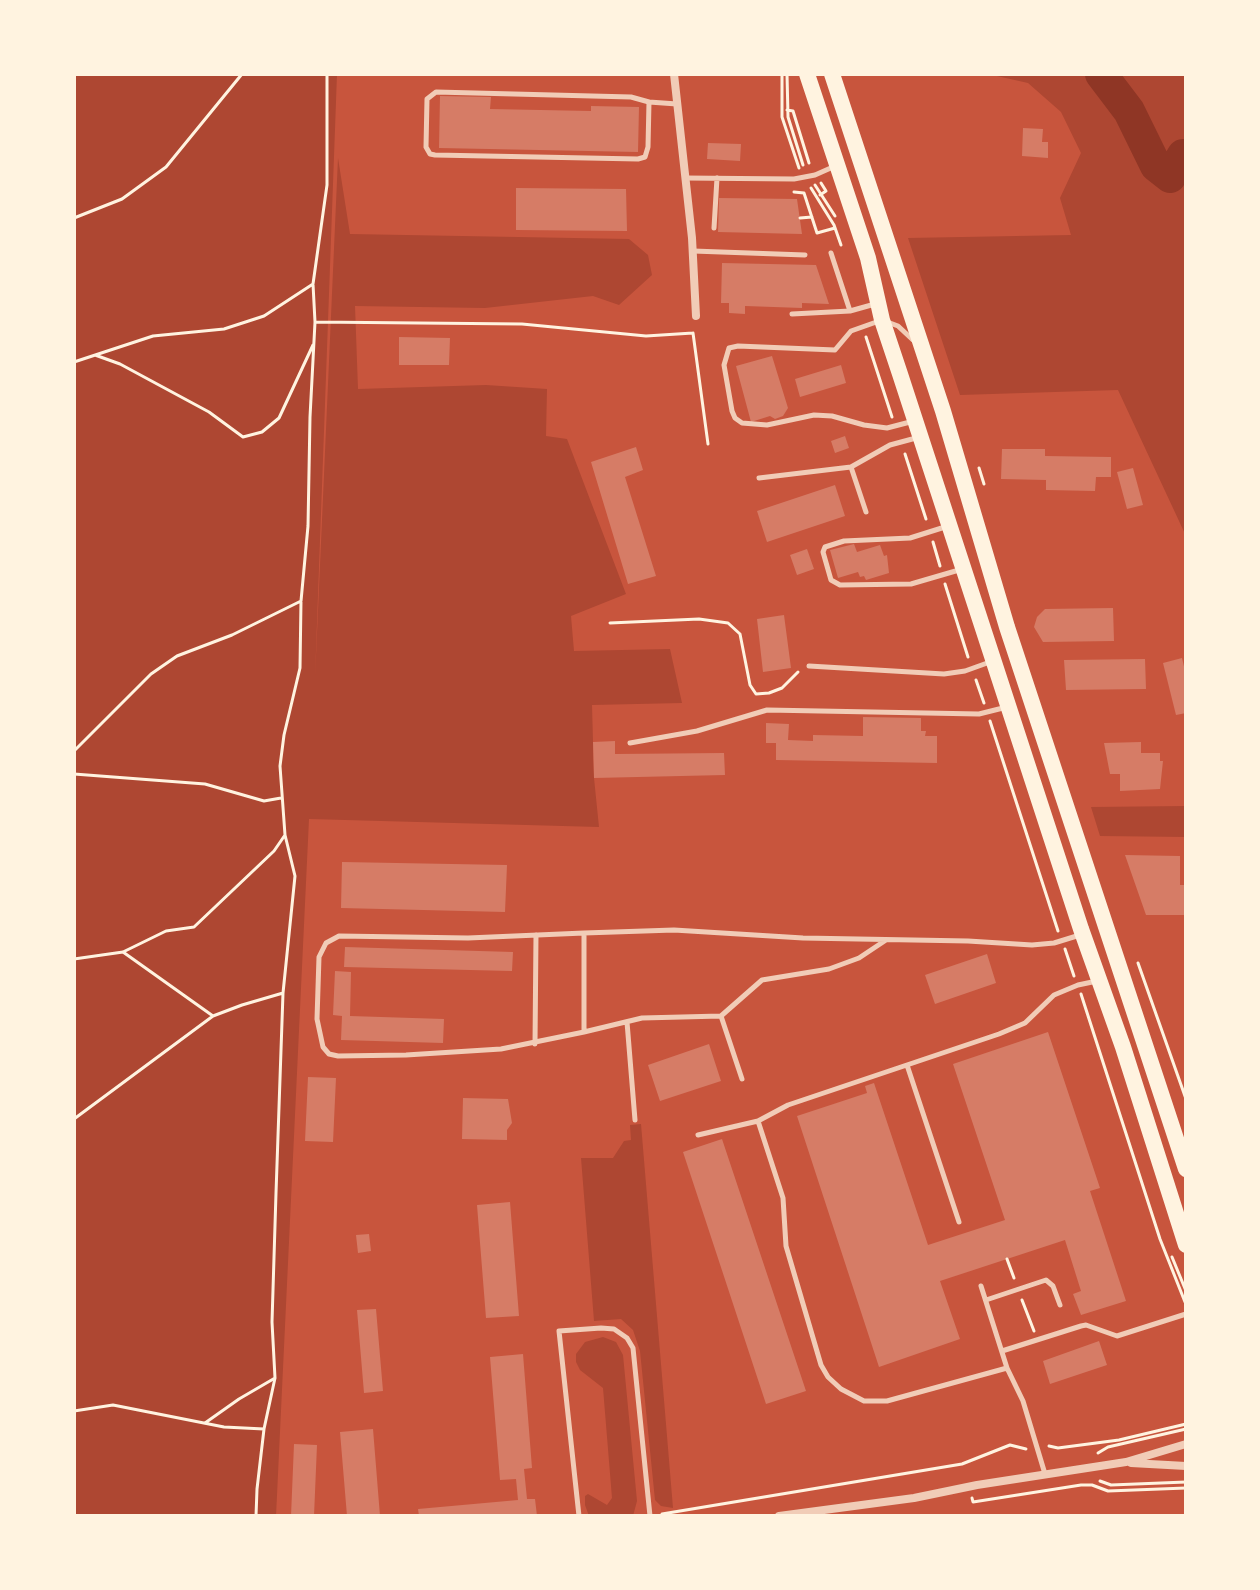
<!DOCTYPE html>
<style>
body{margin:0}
#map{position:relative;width:1260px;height:1590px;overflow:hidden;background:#c8553d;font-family:Commissioner,sans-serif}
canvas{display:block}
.frame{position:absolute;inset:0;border:76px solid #fff3e0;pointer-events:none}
</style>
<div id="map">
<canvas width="1260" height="1590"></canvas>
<div class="frame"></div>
</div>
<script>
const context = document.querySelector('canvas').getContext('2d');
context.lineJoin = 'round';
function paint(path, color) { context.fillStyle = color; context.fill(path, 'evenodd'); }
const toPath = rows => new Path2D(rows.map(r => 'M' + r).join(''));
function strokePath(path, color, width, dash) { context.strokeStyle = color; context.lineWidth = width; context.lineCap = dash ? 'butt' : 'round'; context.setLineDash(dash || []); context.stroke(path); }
paint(toPath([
 [74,74,337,74,315,678,338,158,350,234,629,239,648,255,652,275,619,305,593,296,485,308,355,306,358,389,486,385,547,389,546,436,567,439,626,594,571,616,574,651,670,649,682,703,592,705,594,778,599,827,309,819,276,1516,74,1516],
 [988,74,1186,74,1186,536,1118,390,960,395,908,238,1071,235,1060,198,1081,153,1061,112,1028,83],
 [1186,806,1186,837,1100,836,1091,807],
 [641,1124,673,1508,661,1506,655,1500,640,1351,633,1330,621,1319,594,1321,581,1158,613,1158,624,1141,631,1140,630,1125],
 [603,1337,616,1342,623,1355,637,1501,633,1516,589,1516,585,1505,585,1496,588,1494,607,1505,612,1498,603,1388,580,1370,576,1362,576,1354,585,1342]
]), '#ae4732');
strokePath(toPath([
 [1101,74,1129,111,1156,166,1170,177,1183,155,1186,158]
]), '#8f3625', 32);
paint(toPath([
 [440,96,491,97,490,109,591,111,591,106,639,107,638,152,439,148],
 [1023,128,1043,129,1042,142,1048,142,1048,158,1022,156],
 [708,143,741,144,740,161,707,159],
 [516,188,626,189,627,231,516,230],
 [719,198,797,199,802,234,718,232],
 [722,263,816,265,829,304,802,303,802,308,745,306,745,314,729,313,729,303,721,303],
 [399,337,450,338,449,365,399,365],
 [772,356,788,408,783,416,775,419,770,416,751,422,736,366],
 [841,365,846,383,800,397,795,379],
 [845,436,849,448,835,453,831,441],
 [636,447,643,470,625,477,656,576,628,584,591,462],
 [1002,449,1045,449,1045,456,1111,457,1111,477,1096,477,1095,491,1046,490,1046,480,1001,479],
 [1133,468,1143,505,1127,509,1117,472],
 [835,485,845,516,767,542,757,511],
 [854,544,857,552,880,545,884,556,887,555,889,573,866,580,864,576,860,577,858,572,838,578,830,550],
 [807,549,814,569,797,575,790,555],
 [1113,608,1114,641,1043,642,1034,627,1037,617,1045,609],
 [784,615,791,668,763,672,757,619],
 [1182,658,1186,675,1186,713,1176,715,1163,663],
 [1145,659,1146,689,1066,690,1064,660],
 [863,717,921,718,921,731,926,731,925,736,937,736,937,763,776,760,776,743,766,743,766,723,789,724,788,740,813,741,813,735,863,736],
 [615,741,615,754,724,753,725,775,594,778,593,742],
 [1141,742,1141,753,1160,753,1160,761,1163,761,1160,789,1120,791,1120,774,1110,774,1104,743],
 [1125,855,1180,856,1180,885,1186,885,1186,915,1146,915],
 [342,862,507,865,505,912,341,908],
 [345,947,513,952,512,971,344,967],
 [987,954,996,983,935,1004,925,975],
 [335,971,351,972,350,1016,444,1019,443,1043,341,1040,342,1016,333,1015],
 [1048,1032,1100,1188,1090,1191,1126,1301,1081,1315,1073,1294,1081,1291,1065,1240,940,1281,960,1339,879,1367,797,1116,867,1093,865,1086,874,1083,928,1245,1005,1220,953,1064],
 [709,1044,721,1081,660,1101,648,1065],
 [308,1077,336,1078,333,1142,305,1141],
 [463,1098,508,1099,512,1123,507,1130,507,1140,462,1139],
 [722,1139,806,1391,766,1404,683,1152],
 [510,1202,519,1316,486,1318,477,1205],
 [369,1234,371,1251,358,1253,356,1235],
 [376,1309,383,1391,364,1393,357,1310],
 [1099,1341,1107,1365,1050,1384,1043,1361],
 [523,1354,532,1468,524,1469,527,1499,535,1499,537,1516,419,1516,418,1509,518,1500,516,1479,500,1480,490,1357],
 [373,1429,380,1516,347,1516,340,1432],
 [294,1444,317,1445,314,1516,291,1516]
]), '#d67c66');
strokePath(toPath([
 [782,74,782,117,799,168],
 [787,74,788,117,803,165],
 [787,110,793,111,809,163],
 [815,185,835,216],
 [811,188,834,225,841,245],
 [794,192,804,193,817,233,835,228],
 [820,195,826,191,821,183],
 [74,218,122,199,166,167,242,74],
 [800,218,812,217],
 [315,322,522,324,646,336,693,333],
 [693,333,708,444],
 [866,337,892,417],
 [95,355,120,364,209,412,243,437,262,432,279,418,313,345],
 [74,362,153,336,224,329,264,316,313,284],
 [905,454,926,519],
 [979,468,984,484],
 [933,542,940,566],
 [945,584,968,657],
 [610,623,699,619,728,623,740,634,750,685,756,694,769,693,782,688,798,672],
 [976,680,984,703],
 [990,721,1058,931],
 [74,751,151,674,177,656,232,635,301,601],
 [74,774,205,784,264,801,281,798],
 [1065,949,1074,976],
 [123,952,213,1016],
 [74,959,123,952,166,931,194,927,274,851,285,835],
 [1138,963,1186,1099],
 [1081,994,1160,1239,1185,1302],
 [74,1119,213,1016,242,1005,283,993],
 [1172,1257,1186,1291],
 [1007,1259,1014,1278],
 [1022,1300,1034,1331],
 [74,1411,113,1405,224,1427,264,1429],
 [205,1423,239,1399,275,1378],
 [1049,1446,1058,1448,1119,1440,1186,1424],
 [1098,1453,1108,1447,1186,1429],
 [1100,1481,1111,1485,1186,1482],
 [972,1498,973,1502,1081,1485,1092,1485,1108,1491,1186,1488],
 [662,1514,962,1464,1010,1445,1026,1449],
 [256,1516,257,1489,264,1429,275,1378,272,1322,276,1193,283,993,295,876,285,835,280,766,284,735,300,668,301,601,308,526,310,417,315,322,313,284,327,185,327,74]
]), '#fff3e0', 3);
strokePath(toPath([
 [649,102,631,97,436,92,427,99,426,147,430,154,435,155,638,159,645,157,648,147,649,102,677,104],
 [685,178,794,179,815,175,833,167],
 [714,228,717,178],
 [693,251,805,255],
 [831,253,850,311,875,304],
 [792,314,850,311],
 [913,340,898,326,882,320,851,331,835,350,738,346,729,348,724,365,732,411,735,418,742,423,767,425,814,415,832,416,864,425,887,428,914,421],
 [851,467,866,512],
 [759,478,851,467,890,445,916,438],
 [945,527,910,538,844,541,825,547,823,552,831,580,840,585,911,584,959,570],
 [809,666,944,674,965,671,990,662],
 [630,743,697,731,767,710,979,714,1007,707],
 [584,933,584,1032,501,1049,406,1055,338,1056,329,1054,323,1047,317,1019,319,957,326,943,339,936,468,938,584,933,674,930,803,938,968,941,1032,945,1054,943,1080,935],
 [721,1016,762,980,829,969,859,958,886,940],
 [627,1022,635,1120],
 [584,1032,642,1018,721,1016,742,1079],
 [535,1044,536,935],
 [907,1065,959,1222],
 [758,1121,788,1105,999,1034,1025,1023,1054,995,1078,985,1097,981],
 [698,1135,758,1121,783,1198,786,1246,821,1365,828,1377,841,1389,864,1401,887,1401,1007,1368],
 [981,1286,1007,1368,1023,1401,1045,1474],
 [986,1300,1046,1280,1053,1286,1060,1305],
 [1002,1351,1081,1326,1086,1325,1117,1336,1186,1314],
 [579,1516,559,1331,601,1328,614,1329,627,1338,633,1348,650,1516]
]), '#f1ccb7', 5);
strokePath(toPath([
 [674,74,692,238,696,316],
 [1131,1463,1186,1466],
 [779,1516,914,1498,977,1485,1126,1462,1186,1444]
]), '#f1ccb7', 8);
strokePath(toPath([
 [807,74,868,258,882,320,900,374,1081,929,1123,1047,1186,1245],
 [832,74,943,411,1007,627,1186,1169]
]), '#fff3e0', 16);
</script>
